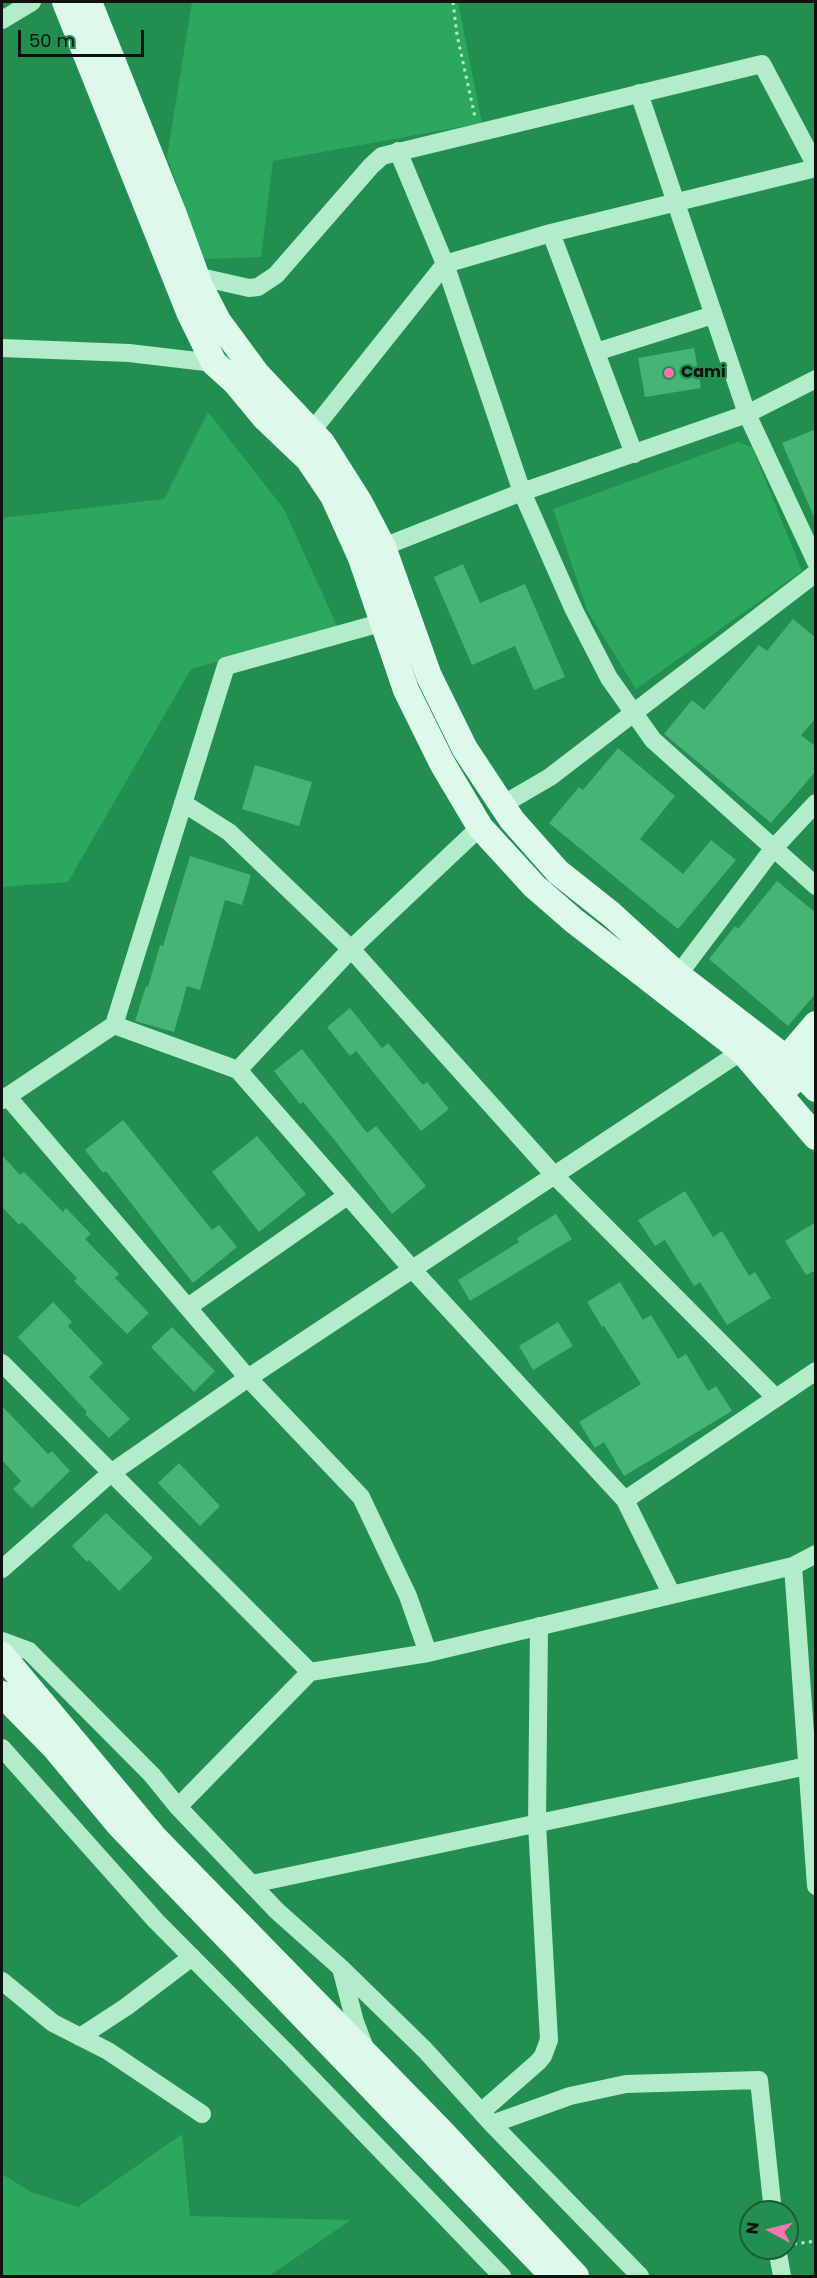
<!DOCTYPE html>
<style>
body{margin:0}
#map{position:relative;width:817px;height:2278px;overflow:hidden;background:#228e50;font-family:Poppins,sans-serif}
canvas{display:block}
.frame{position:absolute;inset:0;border:3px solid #111;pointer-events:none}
.north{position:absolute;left:739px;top:2200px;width:60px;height:60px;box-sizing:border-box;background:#228e50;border:2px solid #1b5c37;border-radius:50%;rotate:277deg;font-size:16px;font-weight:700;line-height:24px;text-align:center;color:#111}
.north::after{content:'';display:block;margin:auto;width:21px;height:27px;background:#f874ad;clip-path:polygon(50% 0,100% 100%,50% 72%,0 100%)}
.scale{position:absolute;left:18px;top:30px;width:126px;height:27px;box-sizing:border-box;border:3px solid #111;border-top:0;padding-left:8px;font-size:18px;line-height:21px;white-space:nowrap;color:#111;-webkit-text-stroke:4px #228e50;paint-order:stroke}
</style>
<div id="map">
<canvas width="817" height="2278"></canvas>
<div class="frame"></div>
<div class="north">N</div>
<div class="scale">50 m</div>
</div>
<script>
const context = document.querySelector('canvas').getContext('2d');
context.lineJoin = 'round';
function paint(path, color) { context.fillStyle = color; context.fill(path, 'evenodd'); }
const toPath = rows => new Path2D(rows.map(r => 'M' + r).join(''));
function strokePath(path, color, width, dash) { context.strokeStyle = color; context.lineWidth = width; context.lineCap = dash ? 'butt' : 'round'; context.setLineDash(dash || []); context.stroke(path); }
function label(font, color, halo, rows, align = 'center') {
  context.font = font + ' Poppins,sans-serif'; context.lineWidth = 4.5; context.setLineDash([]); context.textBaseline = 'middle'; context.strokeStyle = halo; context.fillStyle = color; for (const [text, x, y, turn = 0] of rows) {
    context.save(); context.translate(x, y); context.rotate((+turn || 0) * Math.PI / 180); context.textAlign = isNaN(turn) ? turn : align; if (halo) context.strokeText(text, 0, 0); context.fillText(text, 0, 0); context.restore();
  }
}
paint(toPath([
 [192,2,458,2,482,123,273,161,261,257,203,259,167,157],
 [208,412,284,509,338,628,191,669,68,882,2,887,2,518,164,499],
 [738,442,752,447,802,571,636,689,587,610,553,509],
 [182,2134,190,2216,351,2220,269,2276,2,2276,2,2174,31,2192,78,2207]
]), '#2ca75e');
paint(toPath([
 [694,348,701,388,645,397,638,358],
 [816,429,816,519,815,519,782,443],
 [463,564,480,603,525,584,565,677,534,690,515,646,472,665,434,577],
 [793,619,816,638,816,718,801,735,816,747,816,771,771,823,664,734,692,700,704,710,759,645,767,651],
 [618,748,675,796,640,839,683,874,711,840,736,860,678,929,549,823,579,787,583,790],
 [255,765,312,782,299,826,242,809],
 [190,856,251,875,242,905,225,900,200,990,187,986,174,1032,135,1021,146,986,148,987,160,945,163,946],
 [777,881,816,913,816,993,788,1026,709,959,735,926,738,929],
 [350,1008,382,1048,388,1043,423,1085,427,1082,449,1109,421,1131,356,1051,350,1056,327,1027],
 [302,1049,367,1133,376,1126,426,1186,392,1214,336,1142,303,1102,300,1104,274,1071],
 [123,1120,212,1230,219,1225,237,1247,193,1283,106,1171,103,1173,85,1150],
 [257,1136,306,1194,259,1232,212,1172],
 [2,1155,20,1175,24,1172,63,1212,66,1208,91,1234,85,1239,119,1274,115,1278,149,1313,127,1334,74,1281,77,1278,22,1222,19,1225,2,1207],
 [685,1191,713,1237,722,1231,749,1276,755,1272,771,1298,727,1325,700,1282,694,1286,665,1240,655,1246,638,1220],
 [556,1214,572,1239,470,1301,458,1280,519,1242,517,1238],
 [816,1222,816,1270,806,1275,785,1241],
 [620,1282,643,1320,651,1315,678,1359,686,1354,708,1391,716,1386,732,1411,624,1476,604,1442,595,1448,579,1422,641,1384,604,1326,602,1327,587,1302],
 [53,1302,72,1322,68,1326,103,1363,89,1377,130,1419,109,1438,85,1414,87,1412,18,1337],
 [558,1322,573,1346,533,1370,519,1346],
 [172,1327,215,1371,194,1392,151,1347],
 [2,1406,48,1454,52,1451,70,1471,32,1508,13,1489,21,1481,2,1460],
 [179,1463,220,1506,200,1526,158,1483],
 [106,1513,153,1558,119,1591,89,1560,87,1562,72,1546]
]), '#46b474');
strokePath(toPath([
 [453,2,457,35,475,117],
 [794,2244,816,2241]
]), '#b2ecc9', 3, [3, 4.5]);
strokePath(toPath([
 [2,20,32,2],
 [639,93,747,414,816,562],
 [398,151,445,264,522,492,574,610,609,678,653,740,816,886],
 [551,233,634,454],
 [196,276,249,288,258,287,276,275,371,166,382,156,762,64,816,166],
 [2,348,129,353,214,363],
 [596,352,713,315],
 [312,431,445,264,551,233,816,168],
 [383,547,522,492,747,414,816,379],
 [183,803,229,832,351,949,554,1175,776,1398,816,1371],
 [502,805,550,777,816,573],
 [678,975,773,849,816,803],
 [114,1025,238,1070,412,1269,625,1500,672,1595],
 [238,1070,351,949,480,827],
 [7,1096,248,1378,361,1497,408,1596,428,1653],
 [2,1100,114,1025,226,666,384,622],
 [188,1307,347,1196],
 [2,1363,310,1672,428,1653,793,1566,816,1554],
 [625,1500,776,1398],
 [793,1566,816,1886],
 [2,1569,111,1473,248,1378,742,1051],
 [2,1641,29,1651,152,1775,178,1807,277,1911,341,1968,355,2022,365,2048],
 [2,1748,156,1921,288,2054,502,2276],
 [178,1807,310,1672],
 [252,1884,807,1766,816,1766],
 [341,1968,425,2050,492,2124,640,2276],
 [2,1981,53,2023,108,2051,202,2114],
 [80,2037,126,2007,192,1957],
 [481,2112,538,2062,543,2056,549,2040,537,1824,539,1626],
 [492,2124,570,2096,626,2084,759,2080,773,2212],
 [777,2248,782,2276]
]), '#b2ecc9', 18);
strokePath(toPath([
 [65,2,189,312,214,363,235,382,264,417,308,459,333,496,361,558,406,690,442,763,480,827,534,886,573,920,742,1051,816,1137],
 [89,2,173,212,200,286,218,321,257,374,322,443,360,503,383,547,429,676,465,749,502,805,512,820,558,872,611,914,678,975,787,1059,816,1089],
 [775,1072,816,1024],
 [790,1084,816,1055],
 [2,1655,155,1838,442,2132,576,2276],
 [2,1694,54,1747,119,1825,553,2276]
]), '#ddf9e9', 26);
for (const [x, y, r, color] of [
 [669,373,6,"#f874ad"]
]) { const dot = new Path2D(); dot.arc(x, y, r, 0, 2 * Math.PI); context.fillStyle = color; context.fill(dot); strokePath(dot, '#228e50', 2); }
label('bold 16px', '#111', '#228e50', [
 ["Cami",681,373]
], 'left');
</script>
